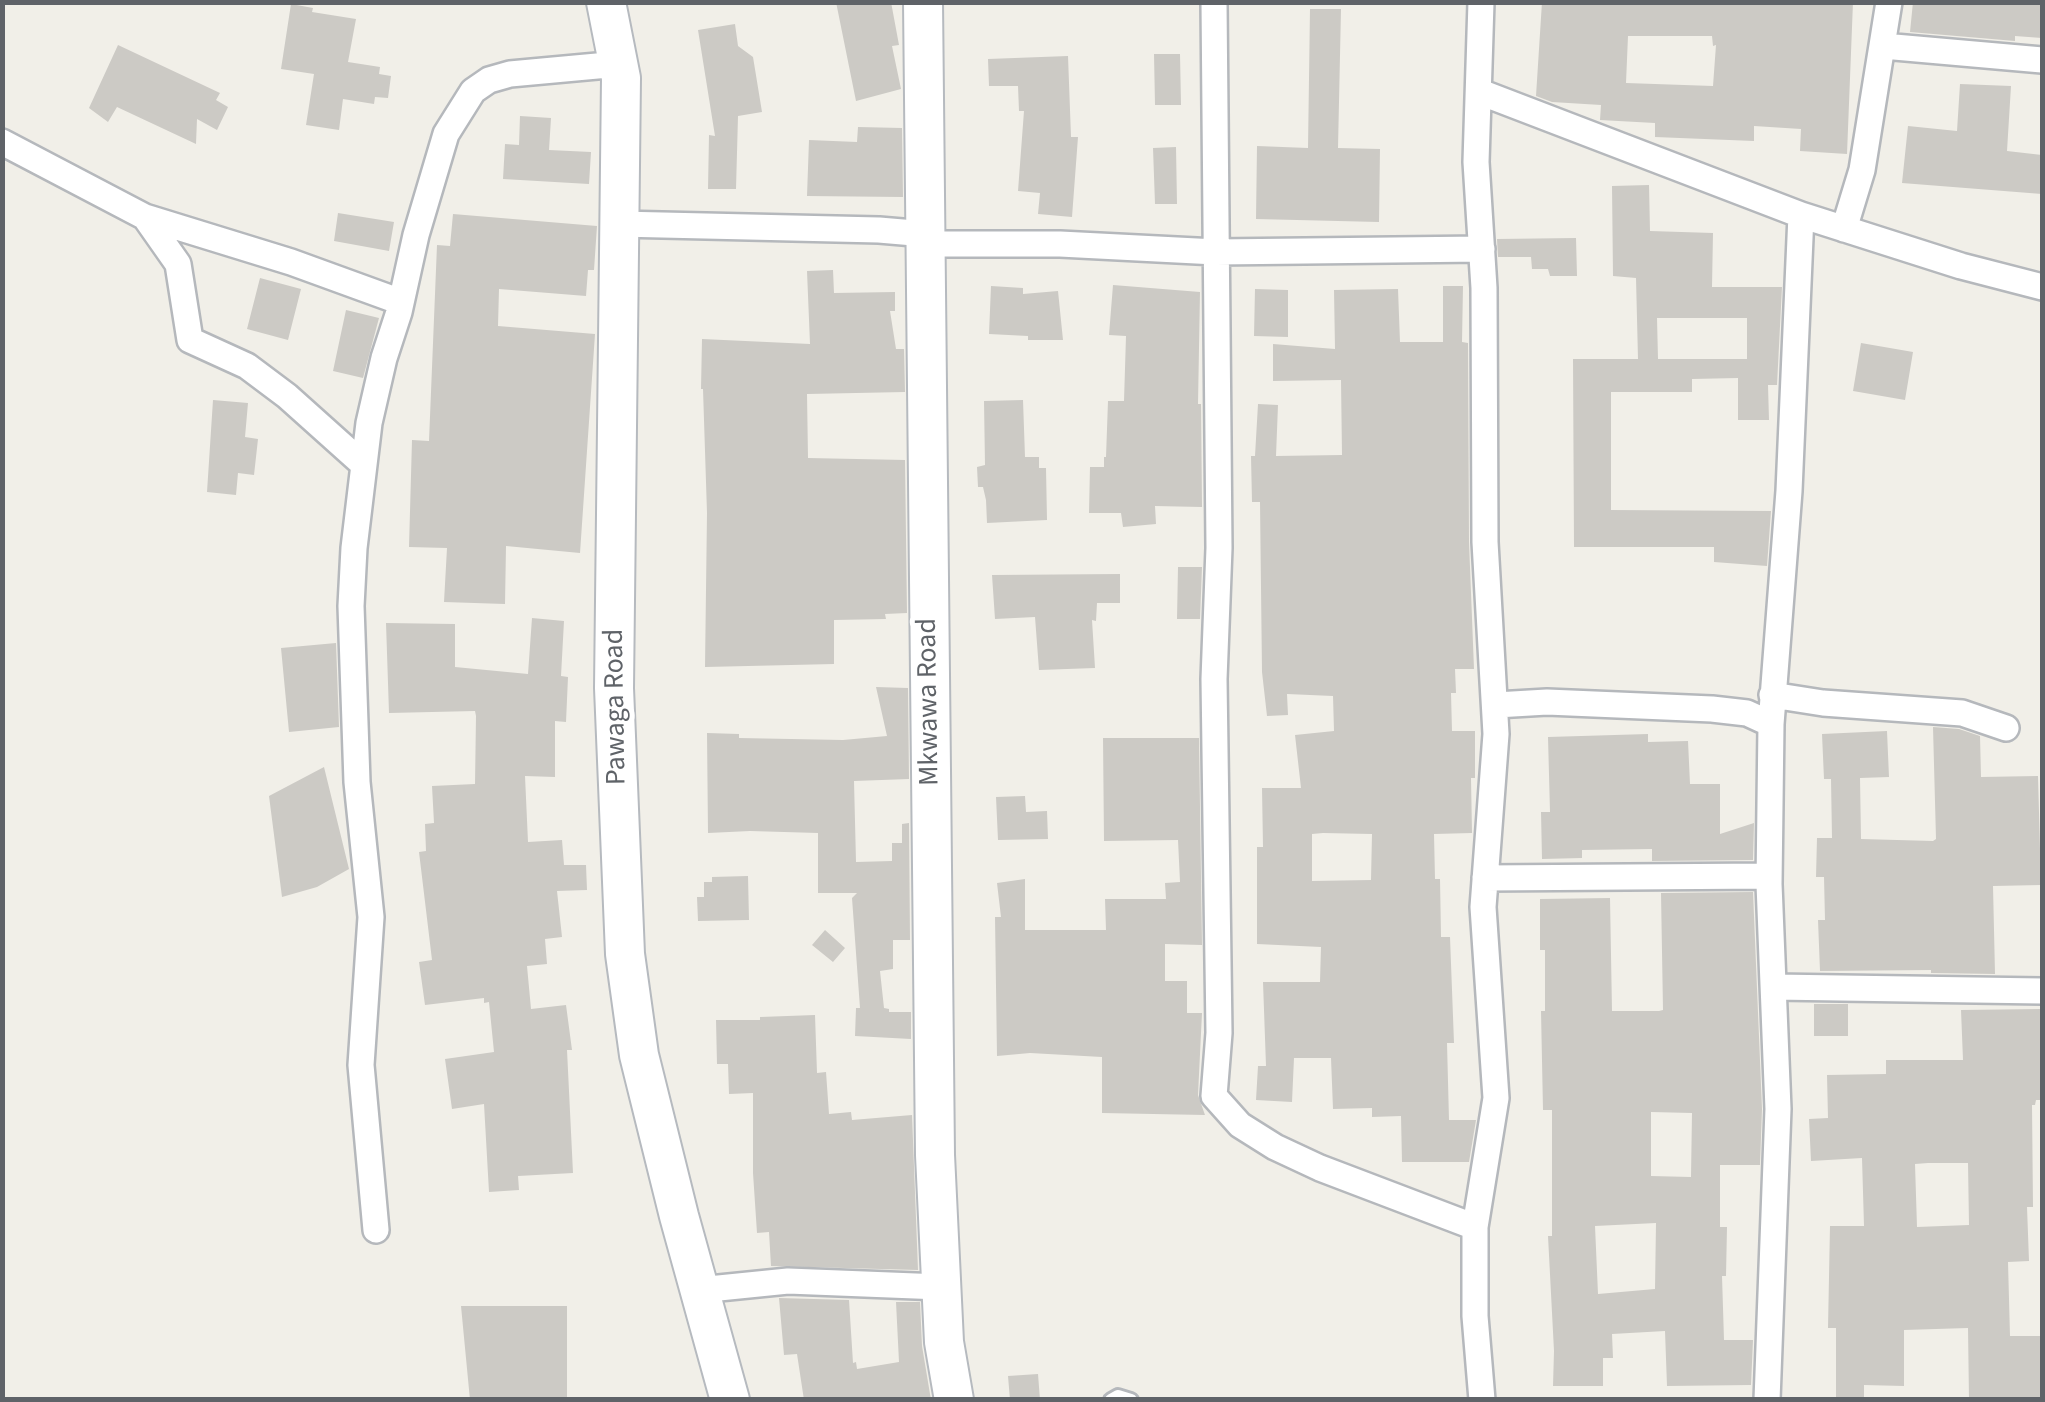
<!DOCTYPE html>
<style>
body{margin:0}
#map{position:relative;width:2045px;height:1402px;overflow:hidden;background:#f1efe8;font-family:"Source Sans 3",sans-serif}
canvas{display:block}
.frame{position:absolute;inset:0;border:5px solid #5f6368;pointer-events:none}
</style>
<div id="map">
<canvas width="2045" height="1402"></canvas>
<div class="frame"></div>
</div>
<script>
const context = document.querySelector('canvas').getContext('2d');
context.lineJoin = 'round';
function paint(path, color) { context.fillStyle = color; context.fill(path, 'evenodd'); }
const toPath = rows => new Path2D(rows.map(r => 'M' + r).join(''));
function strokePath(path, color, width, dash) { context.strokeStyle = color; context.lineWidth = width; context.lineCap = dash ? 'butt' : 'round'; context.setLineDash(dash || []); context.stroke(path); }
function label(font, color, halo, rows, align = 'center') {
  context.font = font + ' "Source Sans 3",sans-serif'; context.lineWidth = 10; context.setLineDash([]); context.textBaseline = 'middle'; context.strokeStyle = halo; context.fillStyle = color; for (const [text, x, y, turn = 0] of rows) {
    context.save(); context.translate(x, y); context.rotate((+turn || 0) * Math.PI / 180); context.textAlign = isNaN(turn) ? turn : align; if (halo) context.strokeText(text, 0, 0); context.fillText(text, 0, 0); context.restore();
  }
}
paint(toPath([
 [836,2,891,2,899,45,892,46,901,89,856,101],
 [1542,2,1853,2,1847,154,1800,151,1801,129,1754,126,1754,141,1655,137,1655,123,1600,120,1601,105,1552,102,1536,96],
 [1628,36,1712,36,1713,46,1716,45,1713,86,1626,83],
 [1913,2,2042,2,2042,38,2015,36,2015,41,1910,32],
 [291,4,313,8,312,12,356,19,348,62,380,67,379,74,391,76,388,98,375,97,374,104,343,99,339,130,306,125,314,74,281,69],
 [1310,9,1341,9,1338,148,1380,149,1379,222,1256,219,1257,146,1308,148],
 [735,24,738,46,753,57,762,112,738,116,736,189,708,189,709,135,715,136,698,30],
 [118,45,220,93,216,100,228,107,217,130,197,119,196,144,117,107,108,122,89,108],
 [1154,54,1180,54,1181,105,1155,105],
 [1068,56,1071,137,1078,137,1072,217,1038,214,1040,193,1018,191,1024,111,1019,111,1018,86,989,86,988,59],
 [1960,84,2011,86,2007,151,2042,155,2042,194,1902,183,1908,126,1957,131],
 [520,116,551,118,549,150,591,152,589,184,503,179,505,144,519,145],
 [858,127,902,128,903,197,807,196,809,140,857,142],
 [1176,147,1177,204,1155,204,1153,148],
 [1649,185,1650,231,1713,233,1712,287,1782,287,1777,385,1768,385,1769,420,1738,420,1738,378,1692,379,1692,392,1611,392,1611,510,1771,511,1767,566,1714,562,1714,547,1574,547,1573,359,1638,359,1636,278,1613,276,1612,186],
 [1657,318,1747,318,1747,359,1658,359],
 [338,213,394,222,389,251,334,241],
 [453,214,597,226,594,270,588,270,586,296,499,289,498,326,595,334,580,553,506,546,505,604,444,602,447,548,409,547,412,440,429,441,437,245,450,246],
 [1576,238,1577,276,1550,276,1548,269,1532,269,1531,257,1498,257,1497,239],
 [833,270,834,293,895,292,895,311,890,311,896,349,904,349,905,392,807,394,808,458,905,460,907,613,885,614,886,619,834,620,834,664,705,667,707,513,703,389,701,389,702,339,810,344,807,271],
 [260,278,301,289,288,340,247,329],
 [1113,285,1200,292,1198,404,1201,404,1202,507,1155,506,1156,524,1123,527,1121,513,1089,513,1090,467,1104,467,1104,457,1106,457,1108,401,1124,401,1126,336,1109,335],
 [991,286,1023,288,1023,294,1058,291,1063,340,1028,340,1028,336,989,334],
 [1443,286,1463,286,1462,342,1468,343,1469,542,1474,669,1455,669,1456,693,1451,693,1452,731,1475,731,1475,778,1471,778,1472,833,1434,834,1435,879,1440,879,1441,937,1450,937,1454,1043,1447,1043,1449,1120,1476,1120,1469,1162,1402,1162,1401,1116,1372,1117,1372,1108,1333,1109,1331,1058,1294,1058,1292,1102,1256,1100,1258,1066,1266,1066,1263,982,1320,982,1321,947,1257,944,1257,847,1263,847,1262,788,1301,788,1295,735,1334,731,1333,696,1287,694,1288,715,1267,716,1262,672,1260,502,1252,502,1251,456,1255,456,1258,404,1278,405,1276,456,1342,455,1341,380,1273,381,1273,344,1335,349,1334,290,1398,289,1400,342,1443,342],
 [1323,833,1372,834,1371,880,1312,881,1312,834],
 [1255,289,1288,290,1288,337,1254,336],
 [346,310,379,318,363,378,333,371],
 [1861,343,1913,352,1905,400,1853,391],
 [213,400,248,403,245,437,258,439,254,475,238,473,236,495,207,492],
 [1023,400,1025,457,1039,457,1039,468,1046,468,1047,520,987,523,986,500,983,487,978,487,977,467,985,465,984,401],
 [1178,567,1202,567,1200,619,1177,619],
 [1120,574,1120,603,1097,603,1096,621,1092,620,1095,668,1039,670,1035,617,995,619,992,575],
 [532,618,564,621,561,676,568,677,566,722,555,721,555,777,525,776,528,842,562,840,564,865,586,865,587,890,557,891,562,937,545,939,547,964,527,966,531,1009,566,1005,572,1050,567,1050,573,1173,518,1176,519,1190,489,1192,484,1104,452,1109,445,1059,494,1052,489,1002,484,1003,484,998,425,1005,419,962,432,960,419,852,426,851,425,824,434,823,432,786,475,784,476,716,475,711,389,713,386,623,455,624,455,667,528,674],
 [336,643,339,727,289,732,281,648],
 [876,687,908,688,909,779,854,781,856,862,892,861,892,843,902,843,902,824,909,823,910,940,893,940,893,969,880,971,884,1008,889,1009,889,1012,911,1012,911,1039,855,1036,856,1008,860,1008,852,898,857,893,818,893,818,833,750,831,708,833,707,733,739,734,739,738,843,740,887,736],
 [1933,727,1959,729,1980,736,1981,777,2038,776,2041,885,1993,886,1995,974,1931,973,1931,970,1820,971,1818,920,1825,920,1824,877,1816,877,1817,838,1832,838,1831,779,1824,779,1822,734,1887,731,1889,777,1860,778,1861,839,1933,841,1936,839],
 [1648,734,1648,742,1688,741,1690,784,1720,784,1720,834,1754,823,1753,860,1652,861,1652,849,1582,850,1582,858,1542,859,1541,812,1550,812,1548,737],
 [1103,738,1199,738,1202,945,1165,944,1165,981,1187,981,1187,1013,1202,1013,1198,1095,1205,1115,1102,1113,1102,1057,1030,1053,997,1056,995,917,1001,917,997,883,1025,879,1025,930,1106,930,1105,899,1166,899,1165,883,1180,882,1178,840,1104,841],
 [324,767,349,869,317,887,282,897,269,796],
 [1025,796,1026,812,1047,811,1048,839,998,840,996,797],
 [748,876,749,920,698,921,697,897,704,897,704,882,712,882,712,877],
 [1753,892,1762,1109,1760,1165,1720,1165,1720,1227,1727,1227,1726,1276,1722,1276,1724,1340,1753,1340,1751,1385,1667,1386,1665,1331,1612,1334,1613,1358,1603,1358,1603,1386,1553,1386,1554,1351,1548,1236,1552,1236,1552,1110,1543,1110,1541,1011,1545,1011,1545,950,1540,950,1540,899,1610,898,1612,1011,1659,1011,1663,1010,1661,893],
 [1651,1112,1692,1113,1691,1177,1651,1176],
 [1656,1223,1655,1289,1598,1294,1595,1226],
 [825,930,845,948,833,962,812,945],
 [1814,1004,1848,1004,1848,1036,1814,1036],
 [2041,1009,2041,1100,2036,1100,2035,1105,2032,1105,2033,1207,2027,1207,2029,1261,2008,1262,2010,1336,2042,1336,2042,1400,1969,1400,1968,1328,1904,1330,1904,1386,1864,1385,1864,1400,1836,1400,1836,1328,1828,1328,1830,1226,1864,1226,1862,1158,1811,1161,1809,1119,1828,1118,1827,1075,1886,1074,1886,1060,1963,1060,1961,1010],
 [1928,1163,1968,1163,1969,1225,1917,1227,1915,1164],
 [815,1015,817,1073,826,1072,829,1114,851,1112,852,1120,912,1115,918,1270,771,1266,769,1232,757,1233,753,1173,753,1093,729,1094,728,1064,717,1064,716,1020,760,1020,760,1017],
 [779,1298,849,1300,853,1363,856,1362,857,1369,899,1362,896,1302,920,1302,922,1346,931,1400,804,1400,797,1354,784,1355],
 [461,1306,567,1306,567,1400,470,1400],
 [1038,1374,1040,1400,1010,1400,1008,1376]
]), '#cccac5');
const lane = toPath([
 [1111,1400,1118,1396,1131,1400]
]);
const street = toPath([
 [1214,2,1219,548,1214,679,1219,1033,1214,1096,1240,1125,1275,1147,1320,1168,1475,1227],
 [1481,2,1476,162,1484,288,1485,542,1496,734,1483,907,1496,1098,1475,1227,1475,1316,1482,1400],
 [1883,46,2042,60],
 [1480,92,1801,215,1961,266,2042,287],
 [2,142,145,217,291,262,401,302],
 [145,217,178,264,190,340,247,366,287,396,364,465],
 [619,224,879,230,926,234],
 [1844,229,1862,170,1889,2],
 [926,244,1060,244,1216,252,1482,249],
 [1772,695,1823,703,1962,713,2006,728],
 [1496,705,1547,702,1712,709,1747,713,1771,724],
 [1485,878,1769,876],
 [1774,987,2042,991],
 [376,1230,361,1065,371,917,357,782,351,606,354,548,369,423,384,358,399,312,416,235,446,134,473,91,489,80,510,74,619,64],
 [699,1290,788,1281,941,1287],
 [1767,1400,1778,1109,1769,884,1771,724,1789,491,1801,215]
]);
const secondary = toPath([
 [606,2,621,78,614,688,625,954,639,1055,679,1216,730,1400],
 [923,2,935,1155,944,1342,954,1400]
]);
strokePath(lane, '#b5b8bc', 18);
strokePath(street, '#b5b8bc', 30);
strokePath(secondary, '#b6babf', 42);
strokePath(lane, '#fff', 12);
strokePath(street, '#fff', 25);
strokePath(secondary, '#fff', 38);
label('28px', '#5f6368', '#fff', [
 ["Mkwawa Road",930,702,-91],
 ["Pawaga Road",617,707,-91]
]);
</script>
